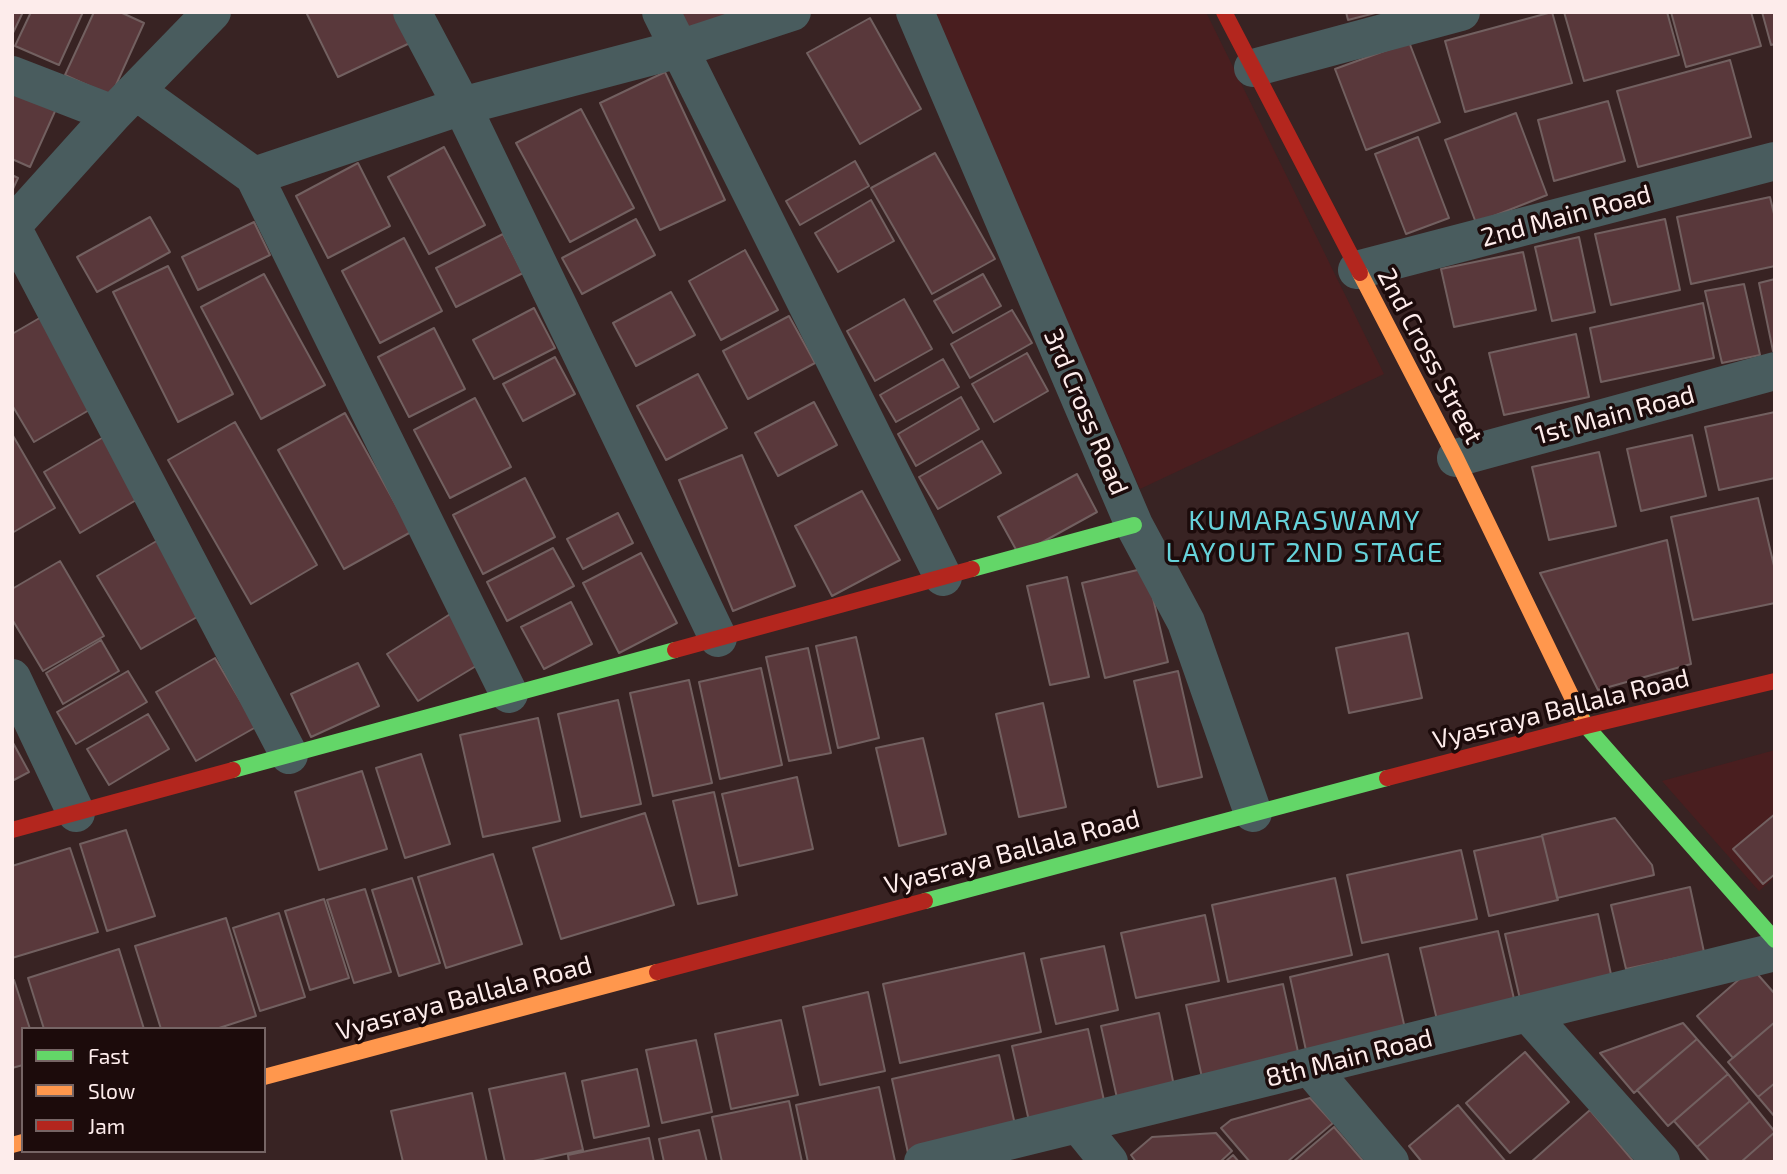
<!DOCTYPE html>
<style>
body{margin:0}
#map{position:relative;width:1787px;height:1174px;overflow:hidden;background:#382323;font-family:"Exo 2",sans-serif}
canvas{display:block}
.frame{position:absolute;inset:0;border:14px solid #fdeceb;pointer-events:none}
.legend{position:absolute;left:21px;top:1027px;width:245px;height:126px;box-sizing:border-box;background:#1c0b0b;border:2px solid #766565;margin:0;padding:9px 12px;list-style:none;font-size:21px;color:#fdeceb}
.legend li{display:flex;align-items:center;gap:14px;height:35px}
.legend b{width:35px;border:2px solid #766565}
</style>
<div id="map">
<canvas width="1787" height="1174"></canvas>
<div class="frame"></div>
<ul class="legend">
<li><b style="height:9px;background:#63d668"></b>Fast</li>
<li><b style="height:9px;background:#ff974d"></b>Slow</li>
<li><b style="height:9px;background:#b3261e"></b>Jam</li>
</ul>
</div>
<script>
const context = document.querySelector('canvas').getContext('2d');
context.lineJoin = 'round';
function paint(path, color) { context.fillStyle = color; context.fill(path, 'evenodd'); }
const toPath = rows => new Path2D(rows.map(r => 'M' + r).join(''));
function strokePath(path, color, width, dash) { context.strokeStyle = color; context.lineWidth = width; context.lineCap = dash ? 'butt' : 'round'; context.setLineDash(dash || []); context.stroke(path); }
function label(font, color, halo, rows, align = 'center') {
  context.font = font + ' "Exo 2",sans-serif'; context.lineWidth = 7; context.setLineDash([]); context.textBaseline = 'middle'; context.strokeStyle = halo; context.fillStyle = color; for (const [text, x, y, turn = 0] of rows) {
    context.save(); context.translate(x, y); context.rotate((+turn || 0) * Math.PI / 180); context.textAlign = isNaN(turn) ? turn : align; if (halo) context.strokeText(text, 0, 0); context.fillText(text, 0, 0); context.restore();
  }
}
paint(toPath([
 [933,12,1206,12,1384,374,1140,489],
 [1775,750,1775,877,1759,891,1662,781]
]), '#491e1f');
const building = toPath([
 [12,12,23,12,12,35,12,12],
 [31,12,83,12,59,65,15,46,31,12],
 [94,12,120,12,144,23,111,96,65,75,94,12],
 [306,12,398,12,412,42,338,77,306,12],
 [675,12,734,12,683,33,675,12],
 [1346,12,1379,12,1348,20,1346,12],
 [1552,12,1572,83,1465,112,1445,41,1552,12],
 [1564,12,1667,12,1679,55,1584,81,1564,12],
 [1671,12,1751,12,1761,46,1686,67,1671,12],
 [1762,12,1775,12,1775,44,1771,45,1762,12],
 [870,18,921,109,860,144,807,53,870,18],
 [1409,42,1440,122,1366,150,1335,69,1409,42],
 [1730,60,1751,137,1638,167,1617,91,1730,60],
 [665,72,725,200,660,230,600,103,665,72],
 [12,89,56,109,30,167,12,159,12,89],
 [1608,101,1625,161,1554,181,1538,120,1608,101],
 [581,109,634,208,570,242,516,143,581,109],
 [1516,113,1547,195,1476,223,1445,140,1516,113],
 [1418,137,1449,218,1406,234,1375,154,1418,137],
 [444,147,485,225,429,254,388,177,444,147],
 [935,153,995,259,932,294,871,188,935,153],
 [855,161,869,186,800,225,786,201,855,161],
 [358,163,390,226,328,258,296,196,358,163],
 [12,175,18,178,12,191,12,175],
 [1770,197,1775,218,1775,266,1691,284,1677,217,1770,197],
 [871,200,894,241,838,272,815,233,871,200],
 [150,217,170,252,97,292,77,257,150,217],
 [636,219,655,255,582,294,562,258,636,219],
 [1665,219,1680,290,1611,305,1595,234,1665,219],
 [254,222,270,255,198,290,182,257,254,222],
 [503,234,523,273,456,307,436,268,503,234],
 [1579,237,1595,312,1552,321,1535,247,1579,237],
 [404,238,442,311,380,343,342,271,404,238],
 [745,250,778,310,721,340,689,281,745,250],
 [1523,252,1536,310,1454,327,1441,269,1523,252],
 [168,266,233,394,178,422,113,292,168,266],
 [264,274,325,385,261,419,201,307,264,274],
 [983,274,1001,306,953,333,934,301,983,274],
 [1775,279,1775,350,1773,351,1759,283,1775,279],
 [1744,284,1760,355,1722,363,1705,291,1744,284],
 [671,292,695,335,636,366,613,323,671,292],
 [904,299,932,349,875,381,847,331,904,299],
 [1703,303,1714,358,1601,382,1590,328,1703,303],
 [534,308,555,348,494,379,473,340,534,308],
 [1012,310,1032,343,970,378,951,344,1012,310],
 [50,312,103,402,34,442,12,405,12,334,50,312],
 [789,316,815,363,748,399,723,351,789,316],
 [434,328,465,389,409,417,378,357,434,328],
 [1576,334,1589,397,1504,415,1489,353,1576,334],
 [1027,353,1048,391,994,422,972,384,1027,353],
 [555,357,575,394,523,421,503,384,555,357],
 [943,359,959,387,896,422,880,395,943,359],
 [698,374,727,428,666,460,637,406,698,374],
 [961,397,979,429,916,466,898,434,961,397],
 [475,398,511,467,450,498,414,430,475,398],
 [814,402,837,445,778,476,755,433,814,402],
 [1775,412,1775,478,1719,490,1705,427,1775,412],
 [345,413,411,532,344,569,278,450,345,413],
 [235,422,317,565,251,604,168,460,235,422],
 [12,434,55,508,12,533,12,434],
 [107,435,143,496,80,533,44,472,107,435],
 [1692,435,1706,496,1641,511,1627,449,1692,435],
 [982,441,1001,473,938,509,919,477,982,441],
 [1599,452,1616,526,1549,540,1532,467,1599,452],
 [742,455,795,586,733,611,679,480,742,455],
 [1077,474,1097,512,1019,555,998,517,1077,474],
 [525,478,555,537,483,574,453,515,525,478],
 [862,491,900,560,832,596,795,526,862,491],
 [1758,498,1775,570,1775,603,1693,620,1671,517,1758,498],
 [618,513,633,543,583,569,567,539,618,513],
 [160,539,204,613,141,649,97,576,160,539],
 [1667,540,1691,664,1598,690,1540,573,1667,540],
 [553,548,574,586,507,621,487,582,553,548],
 [641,553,677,623,619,653,583,583,641,553],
 [60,561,104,636,43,671,12,619,12,589,60,561],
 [1146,568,1168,662,1105,678,1082,583,1146,568],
 [1067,577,1089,677,1050,685,1027,586,1067,577],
 [571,602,592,644,544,669,521,627,571,602],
 [455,611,486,660,418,701,387,654,455,611],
 [1408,633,1422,698,1349,713,1336,648,1408,633],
 [856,637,879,738,838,748,816,646,856,637],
 [101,640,119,671,63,704,46,673,101,640],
 [808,648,831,753,789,761,766,657,808,648],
 [215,658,256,727,196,761,156,692,215,658],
 [358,663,379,706,311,737,291,694,358,663],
 [761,668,782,765,720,779,699,682,761,668],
 [128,671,147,702,76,744,57,712,128,671],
 [1178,671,1202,777,1158,787,1134,681,1178,671],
 [689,680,712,783,653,796,630,693,689,680],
 [618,700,641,804,581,817,558,714,618,700],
 [1043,703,1066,807,1019,817,996,714,1043,703],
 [148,714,169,749,109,785,87,749,148,714],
 [538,718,560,821,483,837,460,735,538,718],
 [923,738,946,834,899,846,876,748,923,738],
 [12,741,29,772,12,781,12,741],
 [421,754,450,844,405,858,376,768,421,754],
 [362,771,387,849,319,870,295,792,362,771],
 [797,777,813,849,739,866,722,794,797,777],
 [714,792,737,895,698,904,673,801,714,792],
 [645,813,674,905,561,939,533,848,645,813],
 [1775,814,1775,874,1763,884,1733,849,1775,814],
 [1615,818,1652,865,1654,875,1557,898,1542,835,1615,818],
 [126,830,155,916,107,931,80,844,126,830],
 [1542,836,1558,900,1489,916,1474,851,1542,836],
 [70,848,98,932,12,958,12,866,70,848],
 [1461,850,1477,919,1362,943,1347,875,1461,850],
 [493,854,522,944,446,968,418,877,493,854],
 [412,878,440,963,399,976,372,890,412,878],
 [1335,878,1352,955,1228,982,1212,905,1335,878],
 [1690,887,1704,952,1626,969,1611,905,1690,887],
 [365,889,391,972,354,983,327,900,365,889],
 [324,899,349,978,310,990,285,911,324,899],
 [279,913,305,997,260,1011,233,928,279,913],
 [1598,914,1612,979,1520,999,1505,934,1598,914],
 [1205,915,1219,981,1136,998,1121,933,1205,915],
 [226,918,256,1016,216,1029,161,1029,135,946,226,918],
 [1498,931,1515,1003,1437,1020,1420,948,1498,931],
 [1104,946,1118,1010,1056,1024,1041,959,1104,946],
 [119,949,144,1029,44,1029,28,978,119,949],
 [1024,953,1041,1032,900,1063,883,984,1024,953],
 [1388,954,1406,1033,1307,1055,1290,977,1388,954],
 [1752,968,1775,994,1775,1022,1733,1058,1697,1016,1752,968],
 [14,980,30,1029,23,1029,23,1065,12,1068,12,981,14,980],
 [1283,984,1300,1061,1203,1082,1186,1005,1283,984],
 [868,992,885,1071,820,1085,803,1007,868,992],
 [1159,1013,1174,1086,1117,1098,1101,1026,1159,1013],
 [781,1020,798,1095,731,1109,715,1034,781,1020],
 [1775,1022,1775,1083,1758,1097,1728,1062,1775,1022],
 [1683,1023,1697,1039,1634,1093,1600,1053,1683,1023],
 [1088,1029,1105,1105,1029,1121,1012,1046,1088,1029],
 [1697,1039,1728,1074,1668,1126,1637,1090,1697,1039],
 [696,1040,712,1112,662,1123,646,1050,696,1040],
 [1525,1052,1569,1102,1510,1153,1466,1103,1525,1052],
 [999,1055,1016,1129,908,1153,892,1079,999,1055],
 [637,1069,649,1126,594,1138,582,1081,637,1069],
 [565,1073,583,1150,529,1162,505,1162,489,1089,565,1073],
 [1728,1074,1750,1101,1697,1147,1674,1121,1728,1074],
 [1775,1083,1775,1117,1758,1097,1775,1083],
 [879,1087,895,1161,808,1162,796,1105,879,1087],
 [472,1093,487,1162,403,1162,391,1111,472,1093],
 [1310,1098,1333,1123,1287,1162,1250,1162,1221,1128,1231,1120,1310,1098],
 [789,1101,802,1162,722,1162,712,1117,789,1101],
 [1750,1101,1775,1132,1741,1162,1710,1162,1697,1147,1750,1101],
 [1458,1105,1506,1162,1422,1162,1409,1146,1458,1105],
 [1590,1110,1634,1162,1531,1162,1590,1110],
 [1334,1127,1364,1162,1293,1162,1334,1127],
 [699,1130,707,1162,664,1162,659,1139,699,1130],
 [1775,1132,1775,1162,1741,1162,1775,1132],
 [1216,1133,1232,1151,1220,1162,1136,1162,1131,1155,1152,1137,1216,1133],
 [649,1138,654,1162,569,1162,568,1155,649,1138],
 [1233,1155,1239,1162,1225,1162,1233,1155]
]);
paint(building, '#59383b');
strokePath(building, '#726060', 2);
strokePath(toPath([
 [412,12,462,106,718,638],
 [661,12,943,577],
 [915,12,1134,525,1186,622,1253,813],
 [1253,68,1461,12],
 [12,75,113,114],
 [136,91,254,176,509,694],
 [254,176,462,106,679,49,792,12],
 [12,226,113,114,212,12],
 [12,227,289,755],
 [1357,270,1775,161],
 [1456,458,1775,371],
 [12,678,76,813],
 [1528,1013,1661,1162],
 [1310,1067,1390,1162],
 [1078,1124,1109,1162],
 [923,1162,1775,952]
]), '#495c5e', 38);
strokePath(toPath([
 [972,569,1134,525],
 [1581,716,1586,726,1775,940],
 [233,770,675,650],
 [925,901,1387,778]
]), '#63d668', 16);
strokePath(toPath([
 [1360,273,1456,458,1581,716],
 [264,1077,657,972],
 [12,1145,23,1142]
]), '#ff974d', 16);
strokePath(toPath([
 [1224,12,1360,273],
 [675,650,972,569],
 [1387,778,1586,726,1775,681],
 [12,830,233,770],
 [657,972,925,901]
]), '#b3261e', 16);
label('26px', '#fdeceb', '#1c0b0b', [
 ["2nd Main Road",1566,216,-15],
 ["2nd Cross Street",1430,356,62],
 ["3rd Cross Road",1086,412,67],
 ["1st Main Road",1615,415,-15],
 ["Vyasraya Ballala Road",1561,709,-14],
 ["Vyasraya Ballala Road",1012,852,-15],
 ["Vyasraya Ballala Road",464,998,-15],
 ["8th Main Road",1349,1058,-14]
]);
context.letterSpacing = '2px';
label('28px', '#66d2da', '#1c0b0b', [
 ["KUMARASWAMY",1305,521],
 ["LAYOUT 2ND STAGE",1305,553]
]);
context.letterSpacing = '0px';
</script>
